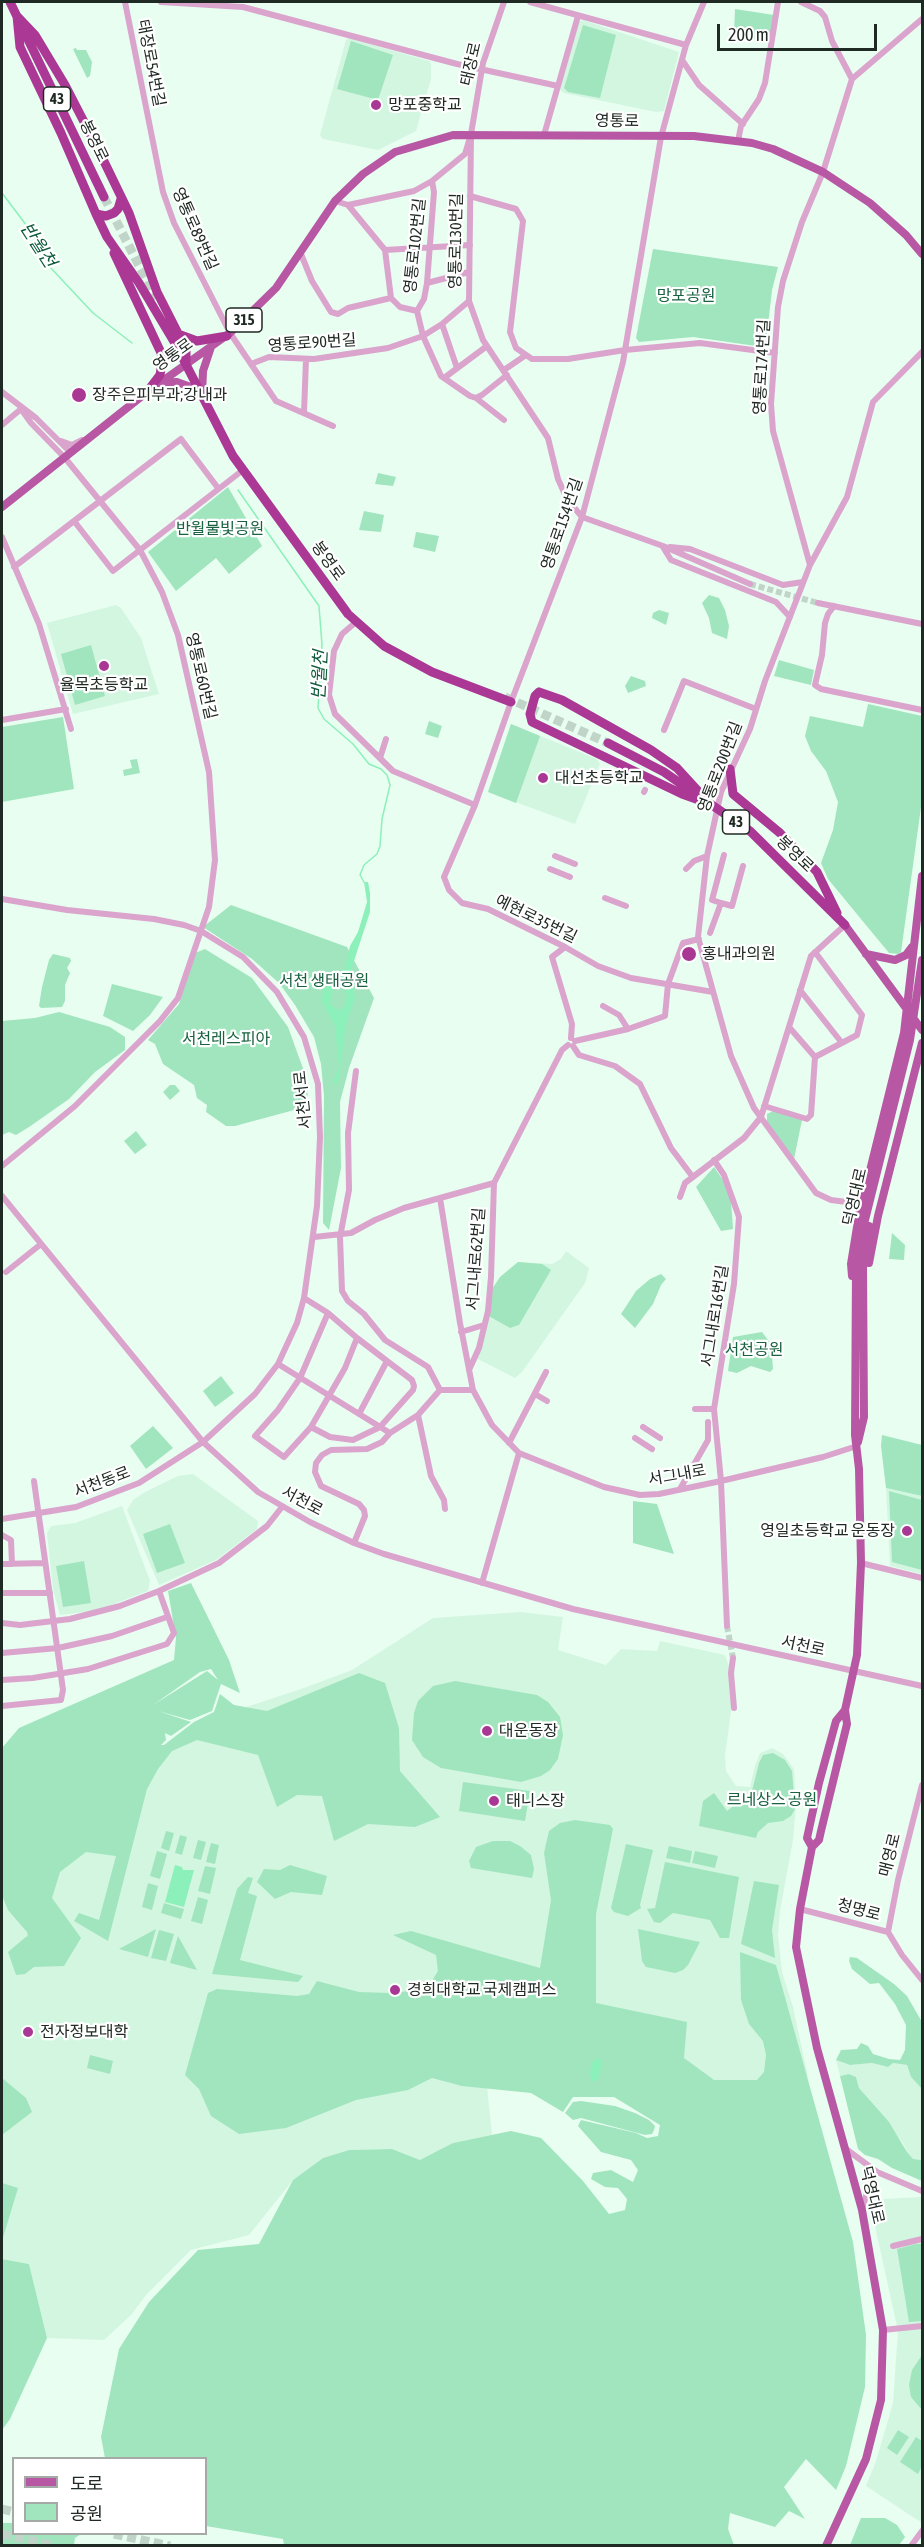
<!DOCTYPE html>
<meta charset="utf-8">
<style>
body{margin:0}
#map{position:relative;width:924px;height:2547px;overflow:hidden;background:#e8fef1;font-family:"Asap Condensed","Noto Sans KR",sans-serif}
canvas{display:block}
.frame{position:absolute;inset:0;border:3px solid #202a24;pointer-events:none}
.legend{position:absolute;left:12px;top:2457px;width:195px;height:78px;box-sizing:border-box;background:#fff;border:2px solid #a6aaa7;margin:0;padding:8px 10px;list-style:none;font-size:18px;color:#202a24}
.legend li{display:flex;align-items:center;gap:12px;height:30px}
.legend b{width:30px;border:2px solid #a6aaa7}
.scale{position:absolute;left:717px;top:24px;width:160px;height:27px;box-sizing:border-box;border:3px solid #202a24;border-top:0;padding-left:8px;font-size:18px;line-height:21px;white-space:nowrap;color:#202a24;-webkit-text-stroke:4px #fff;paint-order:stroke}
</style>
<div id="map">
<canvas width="924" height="2547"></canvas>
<div class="frame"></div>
<ul class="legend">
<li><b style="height:8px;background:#b858a4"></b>도로</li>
<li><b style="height:16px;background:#a1e5be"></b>공원</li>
</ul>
<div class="scale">200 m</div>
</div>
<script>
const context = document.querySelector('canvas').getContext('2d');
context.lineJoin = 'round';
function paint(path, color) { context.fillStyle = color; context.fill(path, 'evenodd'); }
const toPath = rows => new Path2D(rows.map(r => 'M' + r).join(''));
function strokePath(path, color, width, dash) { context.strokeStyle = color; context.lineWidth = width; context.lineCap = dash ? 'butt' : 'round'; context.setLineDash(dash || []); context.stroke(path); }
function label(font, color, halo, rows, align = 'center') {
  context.font = font + ' "Asap Condensed","Noto Sans KR",sans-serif'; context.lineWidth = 4.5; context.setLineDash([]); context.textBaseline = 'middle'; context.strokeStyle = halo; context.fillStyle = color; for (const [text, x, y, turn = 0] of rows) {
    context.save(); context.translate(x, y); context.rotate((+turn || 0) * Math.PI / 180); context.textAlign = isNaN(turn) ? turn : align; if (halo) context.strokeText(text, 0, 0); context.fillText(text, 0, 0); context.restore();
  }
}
paint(toPath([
 [583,20,679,52,664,111,656,112,564,93,560,90,578,22],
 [349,38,429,61,431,64,431,79,416,131,378,150,323,139,320,135,346,40],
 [116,605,121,608,141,638,159,694,73,714,47,623],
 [511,724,597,759,600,764,575,824,488,792],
 [566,1251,589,1268,585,1283,522,1372,515,1378,474,1357,500,1277,518,1262,552,1264,561,1259],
 [193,1474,258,1521,257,1529,216,1560,159,1585,127,1510,133,1500,145,1492,178,1476],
 [886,1488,922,1496,922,1574,890,1566],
 [122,1506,150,1581,148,1591,95,1611,60,1615,53,1590,47,1533,51,1526,75,1523],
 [521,1612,563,1617,558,1650,606,1665,621,1649,657,1651,660,1641,725,1655,731,1672,731,1711,725,1756,726,1771,736,1786,750,1787,755,1766,760,1753,772,1748,783,1754,794,1769,796,1805,793,1840,780,1911,778,1935,782,1972,793,2007,808,2077,752,2095,487,2086,492,2135,453,2143,434,2155,420,2160,392,2149,349,2150,323,2158,293,2180,249,2235,191,2250,147,2294,131,2315,104,2340,47,2338,29,2264,2,2259,2,1785,161,1757,234,1711,301,1689,352,1670,433,1618],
 [836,2060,850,2065,872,2063,888,2067,892,2063,907,2065,911,2077,922,2089,922,2160,913,2159,907,2152,903,2143,859,2088,856,2077,849,2074,840,2076],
 [922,2197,922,2523,866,2486,876,2461,893,2403,898,2331,871,2208,884,2199]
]), '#d3f6e1');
paint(toPath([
 [735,9,774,15,769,42,734,33],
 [583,25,616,35,600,98,568,92,564,88],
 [351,41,393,55,378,100,337,89],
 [76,48,77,50,86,50,92,62,90,76,87,78,73,49],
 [653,249,778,267,772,290,766,342,763,345,756,346,693,337,639,342,636,338],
 [378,473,396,477,393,486,375,484],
 [228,487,262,546,229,574,216,558,176,591,148,552],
 [364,511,384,515,381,532,359,530],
 [416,532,439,536,435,552,413,547],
 [709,595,719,598,725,610,729,626,727,639,712,633,709,618,702,603],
 [659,610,669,613,666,625,652,618,653,613],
 [91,645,105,696,75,705,61,654],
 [779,660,814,670,811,685,774,676],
 [631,676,645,681,646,686,628,693,625,686],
 [868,704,922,716,922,800,901,952,898,954,889,953,828,879,821,863,833,830,838,802,826,771,811,751,805,736,810,716,863,727],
 [63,717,74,789,2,802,2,727],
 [429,721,442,726,438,738,425,734],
 [511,724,540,736,516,803,488,792],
 [137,759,140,773,124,776,123,770,132,768,130,760],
 [231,905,347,947,374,998,349,1068,340,1102,341,1168,329,1230,323,1223,324,1096,321,1064,314,1037,295,1005,279,983,252,959,203,927],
 [205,949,252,978,288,1027,305,1074,309,1106,235,1126,226,1126,206,1112,207,1105,197,1098,194,1085,163,1064,155,1044,148,1040,179,1004,195,953],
 [53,954,70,958,71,961,67,968,70,973,65,985,65,1001,62,1007,41,1008,39,1006,42,987,49,960],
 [112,984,163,997,150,1015,133,1031,103,1016],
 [59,1012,110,1027,125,1037,125,1050,95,1072,69,1099,29,1127,16,1135,9,1132,2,1135,2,1021,35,1018],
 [170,1085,175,1085,180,1091,170,1100,163,1092],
 [773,1111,802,1120,794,1159,767,1123,767,1114],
 [136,1131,147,1145,135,1154,124,1141],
 [714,1167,725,1183,731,1200,733,1229,721,1231,696,1187],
 [892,1233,905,1245,904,1260,889,1259],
 [518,1262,542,1264,551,1270,519,1325,510,1328,487,1315,490,1292,500,1277],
 [661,1274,666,1279,661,1285,653,1304,635,1328,621,1314,636,1291,650,1279],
 [762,1332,771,1344,773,1369,770,1372,751,1366,737,1373,728,1371,733,1337],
 [221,1376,234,1393,215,1407,203,1391],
 [153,1426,173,1448,146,1469,130,1446],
 [882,1435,922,1445,922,1496,886,1488,881,1446],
 [889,1491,922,1500,922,1570,892,1562],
 [633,1501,657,1504,674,1554,633,1543],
 [170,1524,185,1563,157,1573,143,1534],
 [84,1561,91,1603,63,1607,56,1566],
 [191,1583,229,1660,240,1693,221,1684,212,1711,190,1720,158,1711,191,1722,171,1736,165,1733,166,1740,161,1745,164,1745,194,1722,214,1712,220,1694,234,1705,267,1711,359,1673,385,1683,399,1728,400,1771,440,1817,415,1827,368,1824,334,1841,322,1796,297,1795,277,1807,258,1755,197,1740,172,1751,158,1769,147,1789,108,1941,74,1921,79,1913,99,1920,116,1856,86,1852,60,1872,52,1898,81,1938,64,1966,34,1967,25,1974,16,1975,8,1952,27,1936,28,1937,27,1932,8,1910,2,1895,2,1748,19,1728,174,1660,176,1638,168,1591],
 [211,1669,218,1680,207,1671,153,1705,200,1672],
 [455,1681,537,1695,548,1702,560,1717,563,1735,558,1759,550,1770,541,1776,521,1782,441,1768,423,1757,412,1740,414,1713,418,1701,433,1686],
 [773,1753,785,1760,792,1771,795,1809,791,1816,783,1821,768,1823,758,1832,756,1838,699,1826,703,1801,714,1793,727,1811,752,1791,759,1763,763,1755],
 [463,1782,530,1791,525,1821,459,1811],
 [575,1820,610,1825,613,1829,596,1914,596,2003,687,2022,684,2058,714,2080,757,2080,764,2072,766,2055,763,2041,749,2024,741,2000,740,1952,776,1965,853,2242,866,2335,865,2387,846,2466,836,2490,806,2459,784,2487,805,2519,789,2511,775,2527,730,2513,728,2529,734,2545,284,2545,283,2539,206,2526,206,2458,105,2458,101,2437,119,2349,149,2302,198,2250,259,2244,293,2180,323,2158,349,2150,392,2149,420,2160,453,2143,511,2131,541,2138,583,2181,609,2214,625,2210,627,2199,618,2188,605,2187,591,2179,593,2173,611,2170,633,2182,638,2170,631,2160,601,2152,578,2126,581,2120,636,2133,647,2138,658,2136,660,2125,614,2097,573,2097,563,2112,531,2093,462,2086,432,2078,408,2090,356,2100,286,2128,239,2134,211,2116,199,2089,185,2075,208,1993,217,1989,297,1996,309,1994,317,1981,359,1992,391,1993,427,1989,438,1971,436,1955,393,1935,411,1931,540,1968,551,1900,544,1853,549,1831,560,1823],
 [166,1831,174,1833,169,1851,161,1848],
 [180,1835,187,1837,182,1855,175,1853],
 [198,1840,206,1842,201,1860,193,1858],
 [493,1841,510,1841,520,1846,531,1855,534,1869,532,1878,471,1868,469,1861,476,1847],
 [211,1843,219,1845,215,1864,206,1862],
 [626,1844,653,1850,640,1905,641,1908,628,1916,614,1912,611,1908],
 [669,1846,692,1851,690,1863,666,1858],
 [157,1851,167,1854,160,1879,150,1876],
 [695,1851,718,1856,715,1868,692,1863],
 [665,1862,739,1877,729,1938,720,1938,710,1920,673,1913,660,1923,654,1922,647,1909,655,1908],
 [290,1865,327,1876,322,1895,291,1892,275,1899,257,1882,264,1869,280,1870],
 [205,1866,216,1868,210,1894,198,1891],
 [248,1877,253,1878,248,1893,257,1896,240,1960,303,1976,298,1982,212,1974,237,1889],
 [754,1881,779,1885,772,1930,775,1958,741,1944],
 [148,1883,158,1886,152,1910,142,1907],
 [198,1897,208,1900,202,1924,191,1921],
 [164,1903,184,1909,181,1919,161,1913],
 [156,1929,148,1957,119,1949],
 [638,1929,700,1942,688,1965,683,1970,675,1973,646,1967,642,1961],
 [159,1930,174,1934,166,1961,151,1958],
 [178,1936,197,1970,170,1963],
 [850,1957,857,1958,894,1984,907,1996,922,2022,922,2089,911,2077,907,2065,893,2063,888,2067,872,2063,850,2065,836,2060,841,2050,857,2049,861,2043,868,2046,873,2054,889,2059,900,2060,905,2050,906,2025,895,2004,879,1983,870,1984,852,1969,849,1961],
 [90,2055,113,2061,110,2074,87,2068],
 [849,2074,856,2077,859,2088,889,2122,907,2152,913,2159,922,2160,922,2181,892,2168,878,2159,865,2155,858,2149,840,2076],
 [2,2078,26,2098,32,2112,2,2135],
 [581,2101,615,2106,635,2113,649,2120,655,2126,654,2130,652,2134,645,2135,581,2118,573,2120,565,2113,573,2102],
 [2,2183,18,2188,2,2241],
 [916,2244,922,2244,922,2321,909,2322,897,2249],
 [2,2259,29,2264,47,2338,10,2419,2,2430],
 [922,2355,922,2410,911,2397,909,2385,912,2370],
 [898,2430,909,2437,897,2455,887,2448],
 [916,2437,922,2441,922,2466,918,2474,900,2462],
 [861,2518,885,2518,897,2525,905,2537,899,2545,850,2545],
 [2,2523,13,2523,14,2534,81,2534,75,2538,74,2545,2,2545]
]), '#a1e5be');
paint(toPath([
 [364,882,368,882,370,893,370,912,351,970,355,998,346,1023,338,1083,336,1084,333,1082,339,1066,335,1026,322,1002,323,989,327,980,340,977,344,972,350,946,358,932,367,902],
 [339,984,344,987,347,995,345,1006,340,1011,330,1004,333,987],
 [175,1865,182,1867,183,1870,194,1870,184,1907,165,1902],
 [597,2058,602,2060,601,2069,598,2079,593,2082,590,2076,591,2064]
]), '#8cf0ba');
strokePath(toPath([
 [2,193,33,234,49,266,93,313,132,343],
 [238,490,319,606,322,645,318,708,324,719,353,744,369,764,381,769,387,775,390,785,382,819,380,846,377,854,364,865,360,875,364,882]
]), '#8cf0ba', 1.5);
strokePath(toPath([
 [750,584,818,603],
 [727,1626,733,1658]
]), '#c0d4c8', 6, [6, 3]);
strokePath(toPath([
 [104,197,156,299],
 [505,697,608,743],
 [2,2509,14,2512],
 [2,2534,55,2546],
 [114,2534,170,2546]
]), '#c0d4c8', 9, [9, 4.5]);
strokePath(toPath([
 [125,2,163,192,174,223,230,333,276,401,333,426],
 [161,2,243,7,457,64,558,86],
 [530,2,686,45],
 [704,2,686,45,661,137,623,362,582,517,511,702,475,805,444,877,449,890,462,903,488,909,565,947,598,966,631,978,713,992],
 [801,2,820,11,825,17,832,41,852,79],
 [682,60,699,85,743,124],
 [471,134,469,301,483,340,548,438,558,479,567,499,582,517,663,546,750,584],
 [544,135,578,16],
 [738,141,741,126,759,99,765,83,778,2],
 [432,181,434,192,427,283,424,299,417,311,423,336,441,376,470,396,476,398,482,395,507,375],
 [470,196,516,209,523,221,510,332,516,348,532,359,568,359,625,350,700,343,775,353],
 [335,201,348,205,385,250,391,298],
 [348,205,414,191,432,181,465,154,471,134,483,63,504,2],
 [385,250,470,245],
 [301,254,312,281,331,312,338,314,348,308,391,298,400,307,417,311],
 [427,283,469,272],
 [442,324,457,368],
 [251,364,269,357,314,359,388,348,423,336,442,324,469,301],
 [504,370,526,355],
 [444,378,487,346],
 [2,392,36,418,71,453],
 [476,398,504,420],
 [304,413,306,359],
 [2,425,21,409],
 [61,441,72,445,82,440],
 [74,521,113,571,243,470],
 [2,537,39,624,71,729],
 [663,547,671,560,776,602,790,617],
 [670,547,690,549,783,585,803,582],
 [810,565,773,431,771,404,778,307,783,281,802,222,823,172,852,79,922,19],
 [14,567,181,439,218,488],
 [818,603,922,624],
 [834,606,828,614,825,623,822,655,815,685,821,689,922,710],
 [356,622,342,634,334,651,329,695,335,714,393,771,475,805],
 [2,720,66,709],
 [664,730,684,681,756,709],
 [380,758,386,739],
 [644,792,645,790],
 [555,856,575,864],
 [550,869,570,877],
 [686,869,694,861,707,856],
 [605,898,626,906],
 [2,899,67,910,154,919,184,925,201,931,243,957,277,992,304,1037,318,1084,320,1137,317,1206,304,1298,297,1323,278,1364,255,1394,203,1442,139,1483,76,1507,2,1519],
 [721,903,732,906,743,866],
 [710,933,721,903,712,900,724,855],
 [565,947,552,957,572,1024,571,1038],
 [800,990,842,1043],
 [603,1006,619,1015,628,1029],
 [789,1027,815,1057],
 [575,1041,628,1029,665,1016,668,984,683,943,699,939],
 [573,1046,579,1055,615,1066,640,1084,671,1148,692,1176],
 [815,1057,857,1035,862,1015,815,952],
 [356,1071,348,1133,349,1190,340,1237,342,1291,348,1301,364,1314,385,1340,428,1367,440,1390],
 [764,1106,807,1119,811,1115,815,1057],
 [714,1160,724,1175,739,1217,734,1284,714,1409,721,1481,727,1626],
 [2,1166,75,1106,160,1021,178,998,209,907,215,860,209,772,178,635,162,592,140,550,65,458,31,423,21,409],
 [2,1196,203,1442,258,1492,310,1522,354,1543,384,1554,573,1609,922,1686],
 [680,1197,685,1183,744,1138,761,1117,811,956,845,925],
 [440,1198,460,1323,473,1390,492,1425,519,1453,604,1487,640,1495,659,1494,721,1481,823,1457,857,1446],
 [862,1204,831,1200,816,1193,754,1108,731,1056,698,937,707,856,721,792,750,729,765,681,810,565,847,497,873,402,922,352],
 [314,1237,351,1233,375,1220,404,1208,494,1183,562,1050,568,1045],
 [6,1272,41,1244],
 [304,1298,328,1313],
 [461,1332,484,1325],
 [278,1364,390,1433],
 [469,1370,479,1348,488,1311,491,1277,494,1183],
 [535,1394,547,1401],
 [695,1409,714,1409],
 [359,1414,387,1361,357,1338,345,1368,311,1427,330,1437,353,1440,380,1427,413,1390,414,1386,412,1380,387,1361],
 [418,1415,431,1476,444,1500,445,1509],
 [311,1427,284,1457,255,1436,278,1410,300,1378,328,1313,357,1338],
 [643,1427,660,1438],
 [635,1438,652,1449],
 [509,1443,546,1372],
 [680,1489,708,1440,708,1422],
 [2,1535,11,1540,12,1564],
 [354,1543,365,1516,364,1510,359,1504,321,1486,315,1472,316,1463,322,1455,331,1450,367,1449,382,1442,390,1433,418,1415,440,1390,473,1390],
 [861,1563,922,1578],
 [2,1564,45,1563],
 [482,1583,519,1453],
 [2,1593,50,1593],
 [2,1623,20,1625,70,1619,120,1606,159,1591,219,1563,267,1526,282,1507],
 [2,1653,58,1648,112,1636,167,1617],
 [733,1658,731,1673,734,1708],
 [2,1680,33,1678,88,1669,167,1644,174,1633,159,1591],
 [2,1706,61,1700,63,1690,34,1481],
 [800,1909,888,1932,902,1955,922,1980],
 [888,1932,898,1880,922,1785],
 [846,2149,877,2172,868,2189,862,2210],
 [877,2172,922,2191],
 [893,2246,922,2239],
 [883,2330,922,2326],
 [911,2546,922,2531]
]), '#daa4cc', 6);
strokePath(toPath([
 [161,383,177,382,199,390],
 [202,396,203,371,211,347],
 [2,507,147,392,230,333,276,288,335,201,363,174,395,152,453,135,694,136,752,143,773,149,823,172,870,203,906,235,922,254],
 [845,925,922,1030],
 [866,954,895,960,906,955,912,947],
 [869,1263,878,1216,922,1043],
 [852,1276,851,1264,859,1215,904,1033,922,876],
 [858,1442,864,1417,863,1268,869,1226],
 [812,1847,807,1838,819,1783,836,1721,845,1710],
 [826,2546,866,2459,881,2400,883,2330,862,2210,817,2048,796,1947,800,1909,812,1847,819,1840,821,1831,847,1724,845,1710,857,1655,861,1563,859,1469,855,1435,856,1268,864,1224,910,1040,922,960]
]), '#b858a4', 8);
strokePath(toPath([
 [10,2,104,197],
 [17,16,20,47,61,133,96,214,107,237,139,283,176,345,233,456,348,614,384,646,432,672,511,702],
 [17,16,35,35,65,85,99,151,129,213,157,292,186,349,186,361],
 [96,214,106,216,114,213,118,209,121,199],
 [114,253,163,357,160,375,147,392],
 [178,334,197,341,227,336],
 [539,692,562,700,651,750,677,768,710,804,682,794,532,722,530,714,535,696,539,692],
 [608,743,664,772,694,793],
 [730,769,733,794,780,833,817,872,837,913],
 [706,801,750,831,845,925]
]), '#ab3895', 9);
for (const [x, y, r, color] of [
 [376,105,6,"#a93894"],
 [79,395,8,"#a93894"],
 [104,666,6,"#a93894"],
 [543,778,6,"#a93894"],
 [689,954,8,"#a93894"],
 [907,1531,6,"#a93894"],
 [487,1731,6,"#a93894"],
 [494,1801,6,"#a93894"],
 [395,1990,6,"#a93894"],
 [28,2032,6,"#a93894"]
]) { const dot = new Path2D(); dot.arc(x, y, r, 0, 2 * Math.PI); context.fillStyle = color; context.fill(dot); strokePath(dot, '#fff', 2); }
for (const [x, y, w] of [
 [57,99,27],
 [244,320,36],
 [736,822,27]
]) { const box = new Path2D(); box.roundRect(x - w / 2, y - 12, w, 24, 4.5); context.fillStyle = '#fff'; context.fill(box); strokePath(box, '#202a24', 1.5); }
label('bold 15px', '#202a24', null, [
 ["43",57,99],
 ["315",244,320],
 ["43",736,822]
]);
label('16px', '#202a24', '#fff', [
 ["태장로54번길",151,63,79],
 ["태장로",471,64,-77],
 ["영통로",617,121,1],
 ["봉영로",94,141,64],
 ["영통로89번길",195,229,66],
 ["영통로130번길",456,241,-89],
 ["영통로102번길",415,246,-84],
 ["영통로90번길",312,343,-4],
 ["영통로",173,355,-36],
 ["영통로174번길",762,367,-87],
 ["영통로154번길",562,524,-71],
 ["봉영로",328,561,54],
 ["영통로60번길",201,676,77],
 ["영통로200번길",720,767,-69],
 ["봉영로",795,854,44],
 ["예현로35번길",536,919,26],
 ["서천서로",303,1100,-96],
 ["덕영대로",855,1197,-77],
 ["서그내로62번길",476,1259,-86],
 ["서그내로16번길",715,1316,-81],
 ["서그내로",677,1475,-10],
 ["서천동로",102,1482,-21],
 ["서천로",302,1501,28],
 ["서천로",803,1646,12],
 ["매영로",890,1855,-76],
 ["청명로",859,1910,15],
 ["덕영대로",872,2195,77]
]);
label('16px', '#202a24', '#fff', [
 ["망포중학교",388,105],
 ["장주은피부과;강내과",92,395],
 ["율목초등학교",104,685,"center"],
 ["대선초등학교",555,778],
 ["홍내과의원",702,954],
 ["영일초등학교 운동장",895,1531,"right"],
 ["대운동장",499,1731],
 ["태니스장",506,1801],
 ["경희대학교 국제캠퍼스",407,1990],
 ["전자정보대학",40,2032]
], 'left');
label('16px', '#196341', '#fff', [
 ["망포공원",686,296],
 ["반월물빛공원",220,529],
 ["서천 생태공원",324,981],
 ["서천레스피아",226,1039],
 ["서천공원",754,1350],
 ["르네상스 공원",772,1800]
]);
label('italic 18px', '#0d5b3a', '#fff', [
 ["반월천",38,245,57],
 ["반월천",320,675,-87]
]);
</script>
